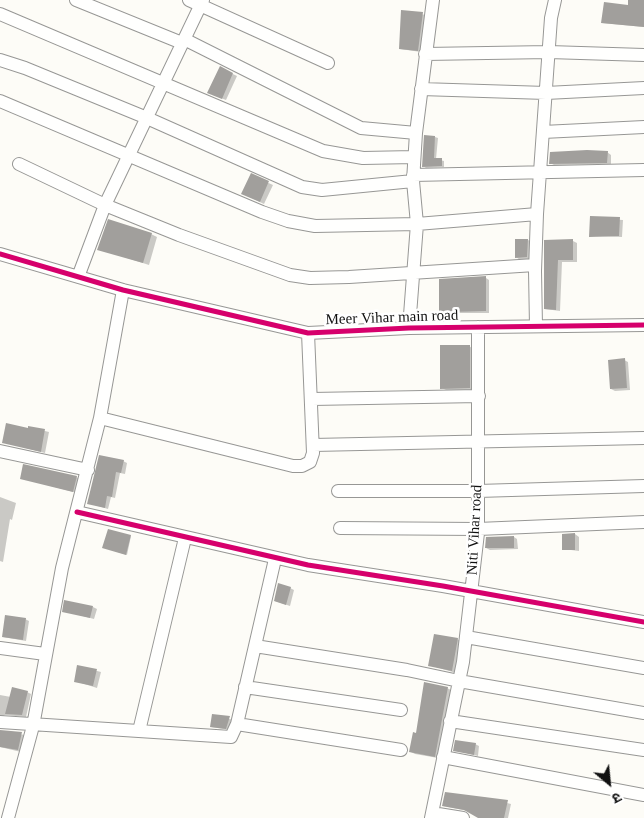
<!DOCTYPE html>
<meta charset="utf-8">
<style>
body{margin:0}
#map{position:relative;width:644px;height:818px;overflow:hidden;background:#fdfcf7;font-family:Georgia,"Noto Sans Devanagari",serif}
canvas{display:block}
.north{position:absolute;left:584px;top:758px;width:50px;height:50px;-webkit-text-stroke:4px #fff;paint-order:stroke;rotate:152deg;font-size:14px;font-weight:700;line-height:20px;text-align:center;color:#111}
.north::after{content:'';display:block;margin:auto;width:18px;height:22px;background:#111;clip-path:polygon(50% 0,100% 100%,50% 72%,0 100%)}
</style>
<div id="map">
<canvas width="644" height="818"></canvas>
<div class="north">उ</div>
</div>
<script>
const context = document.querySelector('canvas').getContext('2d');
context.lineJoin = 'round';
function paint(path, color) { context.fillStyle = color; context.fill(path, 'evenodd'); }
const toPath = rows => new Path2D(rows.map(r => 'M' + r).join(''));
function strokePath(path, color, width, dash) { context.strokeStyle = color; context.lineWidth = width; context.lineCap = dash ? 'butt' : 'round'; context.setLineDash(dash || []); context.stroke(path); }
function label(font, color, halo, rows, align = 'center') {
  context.font = font + ' Georgia,serif'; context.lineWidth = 5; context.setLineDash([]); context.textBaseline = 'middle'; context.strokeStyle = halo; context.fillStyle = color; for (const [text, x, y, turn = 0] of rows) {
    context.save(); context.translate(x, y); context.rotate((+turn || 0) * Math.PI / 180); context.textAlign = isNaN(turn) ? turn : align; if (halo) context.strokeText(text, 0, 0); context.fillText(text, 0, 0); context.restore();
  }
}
paint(toPath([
 [630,0,644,0,644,27,602,23,629,7],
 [402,12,427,15,421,52,400,49],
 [220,68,237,76,226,100,213,95],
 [435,137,438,138,436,159,444,161,444,167,426,168,423,166],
 [607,152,611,155,611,164,554,165,550,163],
 [251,175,273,185,264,204,247,196],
 [591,218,623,220,622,237,590,236],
 [151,234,157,237,149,265,99,249],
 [528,240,532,242,531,259,520,260,516,257],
 [545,241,573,241,577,243,577,262,562,262,560,311,545,309],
 [486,278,489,280,489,313,455,313,455,317,440,315],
 [469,346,475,350,476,391,448,391,442,388],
 [624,360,628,362,630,390,615,391,611,389],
 [29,427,49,432,45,453,3,442,29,430],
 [123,461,127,463,125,474,120,473,115,498,111,497,108,509,88,503],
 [76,477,80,479,77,493,21,478],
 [0,497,16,503,12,520,10,519,3,562,0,561],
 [575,534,579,537,579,551,563,549],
 [131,536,127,555,105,548],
 [514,537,517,539,518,549,490,550,486,548],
 [290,588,294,590,290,606,275,601],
 [93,607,97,609,94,619,64,611],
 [25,619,29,621,26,641,3,637],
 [457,639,461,641,456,673,429,665],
 [78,666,101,672,97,688,75,681],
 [447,688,451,690,438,758,415,754,411,752,417,734],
 [27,692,31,694,26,717,5,715,0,718,0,695,11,697],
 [213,715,234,720,230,730,211,727],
 [0,731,25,735,21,752,0,747],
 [475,744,479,746,478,756,455,750],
 [483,797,511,804,508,818,483,818,468,811,443,806,483,800]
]), '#0003');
paint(toPath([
 [628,0,644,0,644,27,601,23,604,2,628,5],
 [401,10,423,12,418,51,399,49],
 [220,66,233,73,222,99,207,93],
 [424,135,435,136,434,158,442,158,442,166,422,167],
 [587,150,608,151,607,163,549,164,550,152],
 [251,173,269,181,260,202,241,194],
 [590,216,620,217,619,236,589,237],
 [108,219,152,233,143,263,97,250],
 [515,239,528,239,527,257,515,258],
 [573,239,573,260,558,260,556,310,544,309,544,240],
 [486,276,486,311,451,312,451,316,439,315,439,279],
 [440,345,470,345,470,388,440,389],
 [625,358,627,388,610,389,608,360],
 [6,423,28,428,28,426,45,429,41,452,2,443],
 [99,455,124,460,121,473,116,472,112,497,107,496,105,508,87,504],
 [23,464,77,476,73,492,20,479],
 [108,529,131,535,126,555,102,548],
 [575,533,575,550,562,550,562,534],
 [514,536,514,548,485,548,486,537],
 [278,583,291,587,286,605,274,601],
 [64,600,93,606,90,618,62,612],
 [5,615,26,618,23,640,2,637],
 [434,634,458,638,452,671,428,666],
 [77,665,97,669,93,686,74,682],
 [424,682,448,687,435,757,409,752,413,732,416,733],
 [12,687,28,691,22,715,5,714],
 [212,714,230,716,226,729,210,727],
 [0,730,22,732,18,750,0,747],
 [455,740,476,743,474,755,453,751],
 [445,792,508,800,504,818,478,818,464,810,442,806]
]), '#a19f9c');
const street = toPath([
 [76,0,182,43],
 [189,0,328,63],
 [0,14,323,151,363,158,414,157],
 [184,39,361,128,416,133],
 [425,54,549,52,644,55],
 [0,60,25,68,147,118,302,187,322,190,413,181],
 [421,89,546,93,644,88],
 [0,101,262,212,288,221,315,226,417,224,537,214],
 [543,132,644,127],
 [19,164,105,205,179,235,290,275,310,278,349,277,535,265],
 [413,175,644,170],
 [0,254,123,290,308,333,409,328,644,325],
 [78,277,105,205,203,0],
 [536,326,535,271,537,214,551,18,555,0],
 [409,328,417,224,413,181,416,133,433,0],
 [312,399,479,396],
 [100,418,293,466,302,466,310,462,313,453,308,333],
 [313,445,644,438],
 [0,451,88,470],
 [338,491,478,491,644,486],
 [77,512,308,565,443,586,644,622],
 [340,528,478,529,644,522],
 [466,637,644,668],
 [255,646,407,670,459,681,644,713],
 [0,648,45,654],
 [245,687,401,710],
 [450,721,644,750],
 [0,722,231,737,237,724,275,559],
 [237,724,401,750],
 [139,731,185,538],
 [443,757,644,795],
 [432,813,463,818],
 [8,818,33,726,62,568,100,418,123,290],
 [431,818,463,662,478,533,478,327]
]);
strokePath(street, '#979795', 14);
strokePath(street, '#fffffe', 12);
strokePath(toPath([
 [0,254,123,290,308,333,409,328,644,325],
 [77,512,308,565,443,586,644,622]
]), '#d6006c', 5);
label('15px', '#111', '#fff', [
 ["Meer Vihar main road",392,318,-2],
 ["Niti Vihar road",475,530,-87]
]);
</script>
